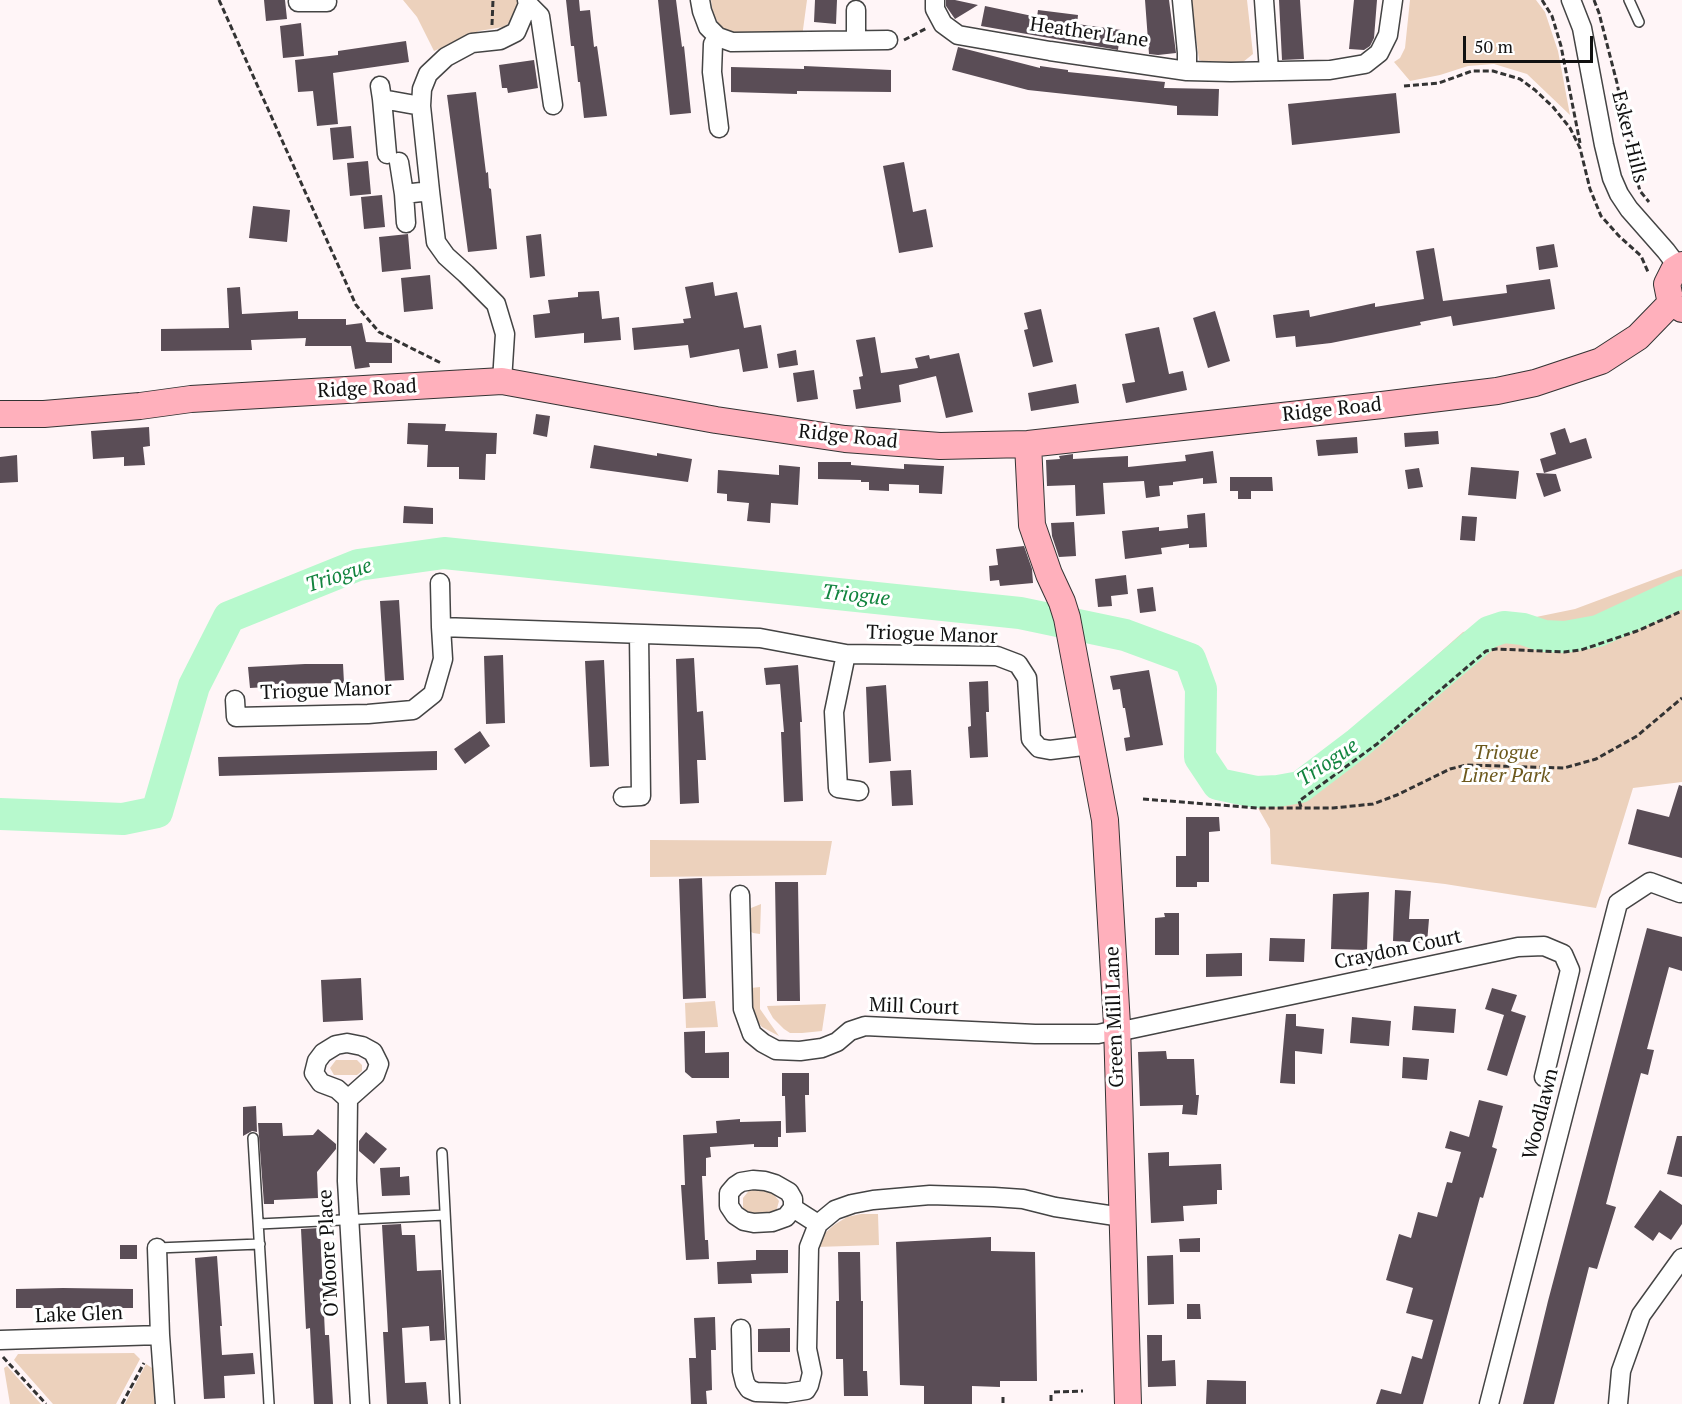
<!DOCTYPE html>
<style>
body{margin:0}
#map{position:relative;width:1682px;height:1404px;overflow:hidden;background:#fff5f7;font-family:"PT Serif",serif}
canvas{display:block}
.scale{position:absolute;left:1463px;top:36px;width:130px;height:27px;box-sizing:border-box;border:3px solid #111;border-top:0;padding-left:8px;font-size:18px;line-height:21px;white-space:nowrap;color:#111;-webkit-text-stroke:4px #fff;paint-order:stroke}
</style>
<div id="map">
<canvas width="1682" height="1404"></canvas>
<div class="scale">50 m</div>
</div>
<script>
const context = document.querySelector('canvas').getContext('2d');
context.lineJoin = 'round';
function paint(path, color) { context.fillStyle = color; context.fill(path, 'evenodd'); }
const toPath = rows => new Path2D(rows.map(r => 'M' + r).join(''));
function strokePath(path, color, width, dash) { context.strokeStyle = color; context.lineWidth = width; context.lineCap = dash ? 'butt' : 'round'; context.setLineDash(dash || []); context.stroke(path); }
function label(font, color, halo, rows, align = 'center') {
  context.font = font + ' "PT Serif",serif'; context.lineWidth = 6; context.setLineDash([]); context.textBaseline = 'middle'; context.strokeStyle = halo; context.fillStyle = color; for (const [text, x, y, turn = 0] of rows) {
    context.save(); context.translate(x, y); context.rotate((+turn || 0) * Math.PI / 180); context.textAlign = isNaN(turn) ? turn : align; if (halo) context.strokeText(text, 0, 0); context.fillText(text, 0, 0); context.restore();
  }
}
paint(toPath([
 [403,0,518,0,519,5,514,20,503,27,479,31,434,51,417,17],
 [711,0,807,0,802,37,745,37,724,32,713,14],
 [1191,0,1247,0,1253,54,1243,62,1205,62,1199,60],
 [1410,0,1536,0,1545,12,1558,51,1570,115,1527,74,1494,64,1468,66,1440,75,1410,81,1394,62,1400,58,1405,48],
 [1682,569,1682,782,1633,788,1596,908,1445,884,1271,864,1270,829,1258,808,1281,801,1297,780,1463,632,1575,609],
 [650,840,832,841,826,875,650,877],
 [761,904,760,934,753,933,749,930,751,908],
 [760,987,760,1009,779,1036,762,1027,755,1019,750,1009,751,988],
 [715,1001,718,1027,686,1028,685,1003],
 [826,1004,822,1031,802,1033,790,1033,784,1029,773,1018,768,1009,767,1006],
 [336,1060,357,1060,362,1065,362,1071,357,1075,334,1075,330,1068],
 [751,1188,772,1192,779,1201,776,1212,766,1216,749,1215,743,1208,743,1198],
 [861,1214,878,1214,879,1245,816,1247,824,1234,834,1225,847,1217],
 [134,1353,140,1359,116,1404,53,1404,14,1360,18,1354],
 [146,1364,152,1368,155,1404,125,1404],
 [7,1366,41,1404,10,1404,4,1368]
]), '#ecd1bc');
strokePath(toPath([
 [0,814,123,819,157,812,194,686,229,617,358,565,444,553,1020,613,1125,635,1190,659,1201,689,1200,757,1218,784,1256,792,1278,791,1300,787,1358,743,1489,632,1504,627,1523,629,1544,636,1565,637,1598,631,1682,592]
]), '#b7f9cd', 32);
paint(toPath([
 [264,0,285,0,287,19,266,21],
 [566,0,579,0,580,11,590,10,594,47,597,46,607,116,584,118,580,82,578,82,574,46,571,46],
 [658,0,676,0,682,47,684,46,691,113,670,115],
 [815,0,837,0,836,24,814,22],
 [946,0,955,0,978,5,955,19,946,6],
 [1145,0,1169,0,1176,53,1158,55,1149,54],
 [1279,0,1300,0,1304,59,1282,60],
 [1354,0,1377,0,1374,38,1370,46,1364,50,1349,49],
 [985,6,1037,17,1038,10,1078,15,1077,24,1121,30,1118,50,981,26],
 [301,23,304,56,283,58,280,26],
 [406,41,409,62,333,73,338,124,317,126,313,91,298,92,295,60,338,55,338,51],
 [958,47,1040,68,1040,66,1068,70,1068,72,1165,82,1164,88,1219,89,1218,116,1177,115,1177,106,1028,90,952,70],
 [534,60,538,88,508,93,507,88,502,88,499,65],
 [804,66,891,70,891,92,797,91,797,94,731,92,731,67,804,69],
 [476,92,486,173,488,172,489,188,491,189,497,249,468,252,447,95],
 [1396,93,1400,133,1292,145,1288,104],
 [351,126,354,158,333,160,330,128],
 [368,161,371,194,350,196,347,163],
 [904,162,913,212,926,209,933,247,899,253,883,166],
 [382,195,385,227,364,229,361,197],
 [253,206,290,210,287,242,249,238],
 [408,234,411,269,382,272,379,237],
 [541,234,545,276,530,278,526,236],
 [1554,244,1558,267,1539,270,1536,247],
 [1434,248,1443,301,1507,293,1506,285,1550,279,1555,309,1453,326,1451,316,1420,322,1421,325,1331,343,1296,347,1295,336,1276,338,1273,315,1309,310,1310,317,1375,303,1375,307,1424,299,1416,251],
 [430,275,433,309,404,312,401,278],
 [713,282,715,296,737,292,744,328,761,325,768,368,743,372,739,349,690,358,688,345,634,350,632,328,684,323,683,319,691,318,685,287],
 [240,287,242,314,298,311,298,319,346,319,346,325,362,323,366,342,392,343,392,363,369,363,370,367,355,369,351,346,305,346,306,338,251,340,252,350,161,351,161,329,229,328,227,288],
 [599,291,602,319,619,317,621,340,584,343,584,333,535,338,533,315,550,313,548,300,578,297,578,292],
 [1041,309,1053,362,1033,367,1024,330,1028,329,1024,313],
 [1215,311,1230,361,1208,368,1193,318],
 [1159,327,1169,374,1183,371,1187,390,1126,403,1122,384,1135,382,1125,334],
 [875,337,881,373,918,368,915,358,929,355,930,359,959,353,973,412,946,418,936,376,899,385,901,402,856,409,853,390,861,389,859,377,863,376,856,340],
 [796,350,798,365,779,368,777,354],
 [814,370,818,399,797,402,793,373],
 [1076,384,1079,403,1031,411,1028,393],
 [536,414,550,416,547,437,533,434],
 [408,423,446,424,445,431,497,433,496,454,486,454,485,480,459,479,459,467,427,467,428,445,407,444],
 [149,427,150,446,143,447,145,465,124,466,124,457,93,459,91,431],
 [1565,428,1570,443,1586,438,1592,458,1544,473,1540,459,1556,454,1550,433],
 [1438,431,1439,444,1405,447,1404,433],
 [1357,437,1358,453,1318,456,1316,440],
 [594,445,657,456,657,453,692,459,688,482,590,468],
 [1213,451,1217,483,1203,484,1203,478,1173,482,1173,485,1159,486,1160,496,1146,498,1144,481,1103,483,1105,514,1076,516,1075,485,1047,486,1046,460,1060,459,1059,456,1073,454,1073,459,1128,456,1128,467,1186,461,1185,455],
 [17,455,18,482,0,483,0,457],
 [818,462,851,462,851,465,904,469,904,464,944,466,942,494,919,493,919,485,889,484,889,491,869,490,869,482,861,482,861,480,818,479],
 [779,465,800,467,798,505,771,503,770,523,747,521,749,503,727,501,727,494,717,493,718,470,779,475],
 [1471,467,1519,471,1516,499,1468,495],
 [1419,468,1423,487,1408,489,1405,470],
 [1536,473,1556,474,1561,491,1544,497],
 [1230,477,1272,477,1273,491,1251,491,1251,499,1238,499,1238,491,1230,491],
 [404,506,433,508,433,524,403,523],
 [1205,513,1207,547,1189,548,1189,544,1161,548,1162,554,1125,559,1122,531,1159,527,1159,531,1188,528,1187,515],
 [1462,516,1477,517,1475,541,1460,540],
 [1074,522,1076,556,1059,557,1052,536,1051,523],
 [1024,546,1032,569,1033,583,1000,586,999,580,990,581,989,566,998,565,996,549],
 [1126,575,1128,594,1111,596,1112,606,1098,607,1095,579],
 [1153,587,1156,611,1140,613,1137,589],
 [399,600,404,680,385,681,380,601],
 [503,655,505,723,486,724,484,656],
 [694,658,697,712,703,711,706,760,697,760,699,803,680,804,676,659],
 [604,660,609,766,590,767,585,661],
 [305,664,343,664,344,683,267,684,267,687,250,688,248,667],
 [798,665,802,722,800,722,803,801,784,802,781,732,784,732,780,684,766,685,764,668],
 [1149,670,1163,745,1126,751,1124,738,1130,737,1125,708,1123,708,1120,689,1113,690,1110,676],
 [988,681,989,712,986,712,988,757,970,758,968,727,971,726,969,682],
 [886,685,891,761,869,763,866,687],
 [480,731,490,746,465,764,454,749],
 [437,751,437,770,219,776,218,757],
 [911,770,913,805,892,806,890,771],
 [1679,785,1682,786,1682,858,1628,844,1637,809,1669,817],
 [1186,817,1219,817,1220,831,1209,832,1209,882,1197,882,1197,887,1176,887,1176,856,1186,856],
 [702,878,706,998,683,999,679,879],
 [775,882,798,882,800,1001,777,1001],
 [1395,890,1411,891,1409,919,1429,919,1427,943,1393,941],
 [1369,892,1367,950,1331,949,1333,894],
 [1164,913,1179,913,1179,955,1155,955,1155,918,1165,917],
 [1647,928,1682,937,1682,971,1669,967,1647,1049,1654,1050,1648,1075,1641,1073,1606,1204,1616,1207,1597,1269,1589,1267,1554,1404,1523,1404,1548,1301],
 [1270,938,1305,939,1304,962,1269,961],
 [1242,953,1242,976,1206,977,1206,954],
 [361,978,363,1020,323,1022,321,980],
 [1492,988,1517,995,1511,1011,1526,1016,1507,1076,1487,1070,1504,1015,1485,1009],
 [1414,1006,1456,1009,1454,1033,1412,1030],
 [1286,1014,1296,1014,1296,1026,1324,1029,1322,1054,1295,1051,1295,1084,1280,1083],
 [1352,1017,1391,1021,1389,1046,1350,1043],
 [705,1031,705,1053,729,1052,729,1078,692,1078,685,1072,684,1032],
 [1166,1051,1167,1059,1194,1059,1196,1095,1199,1095,1197,1115,1182,1114,1183,1105,1140,1106,1138,1052],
 [1403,1057,1429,1059,1427,1080,1402,1078],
 [782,1073,809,1073,809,1095,805,1095,806,1132,786,1133,785,1096,782,1096],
 [1479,1100,1503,1106,1492,1147,1497,1149,1483,1198,1480,1197,1423,1404,1376,1404,1381,1389,1401,1394,1412,1356,1422,1359,1433,1320,1406,1313,1413,1288,1386,1280,1399,1234,1411,1238,1418,1212,1437,1217,1447,1182,1452,1183,1461,1152,1445,1148,1450,1131,1469,1137],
 [256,1106,257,1132,252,1131,243,1136,243,1107],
 [740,1119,740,1122,781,1121,781,1137,778,1137,778,1147,754,1147,754,1144,710,1147,711,1157,706,1158,706,1176,702,1176,705,1240,708,1240,709,1259,686,1260,681,1185,685,1185,683,1135,717,1133,716,1121],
 [258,1123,282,1123,283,1136,313,1135,318,1129,336,1144,336,1149,317,1172,318,1198,274,1200,274,1204,264,1204],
 [366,1132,387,1149,374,1164,359,1151,359,1141],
 [1677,1136,1682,1136,1682,1177,1667,1174],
 [1169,1152,1169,1166,1221,1164,1222,1190,1217,1190,1217,1204,1183,1206,1184,1221,1151,1223,1148,1153],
 [400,1167,400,1177,409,1176,410,1195,382,1196,380,1168],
 [1660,1190,1682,1205,1682,1224,1671,1240,1659,1232,1653,1241,1634,1227],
 [401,1224,402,1235,415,1235,417,1271,441,1270,445,1340,430,1341,429,1326,402,1328,405,1383,426,1382,428,1404,387,1404,383,1332,388,1332,387,1312,382,1225],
 [320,1228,325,1335,329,1335,333,1404,314,1404,310,1328,306,1329,301,1229],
 [991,1237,991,1251,1035,1252,1037,1381,1000,1381,1000,1387,972,1386,972,1404,924,1404,924,1386,900,1385,896,1242],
 [1200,1238,1200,1252,1180,1252,1179,1239],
 [120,1245,137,1245,137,1259,120,1259],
 [756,1250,788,1250,788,1273,751,1274,752,1283,718,1284,717,1262,756,1260],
 [838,1252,860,1252,861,1301,863,1301,863,1371,867,1371,868,1396,844,1396,843,1359,836,1359,836,1301,839,1301],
 [1173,1255,1174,1304,1148,1305,1147,1256],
 [217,1256,222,1326,220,1326,222,1355,253,1353,255,1374,224,1376,225,1398,204,1399,195,1258],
 [63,1288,133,1289,133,1308,16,1308,16,1289],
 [1187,1304,1200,1304,1201,1319,1187,1319],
 [715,1317,716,1350,711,1350,712,1390,706,1391,707,1404,691,1404,689,1358,696,1358,694,1318],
 [790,1328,790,1352,758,1352,758,1329],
 [1147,1335,1162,1335,1162,1361,1175,1360,1176,1386,1148,1387],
 [1207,1380,1246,1381,1246,1404,1206,1404]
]), '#5a4d56');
const lane = toPath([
 [1629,0,1639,22],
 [253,1138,269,1404],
 [442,1153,455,1404],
 [259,1224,445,1215],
 [157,1248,260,1244]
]);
const street = toPath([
 [527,0,528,4,540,16,553,105],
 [700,0,702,11,708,27,718,37,732,42,888,40],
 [935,0,935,9,943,24,958,35,1050,51,1187,71,1231,72,1330,70,1365,64,1379,53,1388,35,1393,0],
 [1182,0,1187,53,1187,71],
 [1264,0,1269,71],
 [1571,0,1582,28,1604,145,1612,178,1619,194,1629,209,1666,251,1678,267],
 [298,2,327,2],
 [718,37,713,44,712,72,719,128],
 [856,40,856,10],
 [380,86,382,99,421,106,422,89,428,74,446,57,472,43,500,40,516,32,528,4],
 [382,99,387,154],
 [399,162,404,194,430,191,421,106],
 [430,191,436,242,446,256,466,274,496,304,505,334,502,381],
 [404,194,406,223],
 [440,583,441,627],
 [846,654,834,712,838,788,859,791],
 [235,700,236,717,368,714,413,710,433,694,443,659,441,627,760,638,846,654,997,656,1018,664,1027,678,1031,739,1039,748,1050,750,1091,745],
 [623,797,641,796,639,634],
 [740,895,743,1009,752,1034,763,1043,776,1050,800,1051,822,1048,837,1042,850,1031,865,1026,1035,1034,1098,1034,1107,1032,1117,1025],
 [1117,1032,1518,947,1544,946,1563,954,1570,970,1544,1077],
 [348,1099,375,1075,379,1064,373,1052,362,1046,347,1043,336,1045,323,1053,317,1061,314,1073,321,1083,337,1089,348,1099,347,1181,360,1404],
 [793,1208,793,1199,789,1192,775,1184,765,1181,753,1180,741,1182,735,1186,729,1193,729,1206,735,1215,744,1221,754,1223,772,1222,786,1217,793,1208,818,1224],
 [157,1248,160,1335,165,1404],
 [741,1329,742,1371,745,1383,749,1389,756,1392,787,1393,806,1390,809,1385,812,1373,807,1349,809,1247,818,1224,835,1210,852,1204,873,1200,930,1195,994,1197,1023,1199,1055,1207,1122,1217],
 [0,1340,160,1335],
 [1489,1404,1618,903,1650,882,1680,893],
 [1618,1404,1621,1371,1641,1315,1682,1258]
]);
const secondary = toPath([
 [1682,265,1674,270,1667,284,1670,299,1682,309],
 [0,414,44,414,140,406,191,399,502,381,716,420,845,439,940,446,1028,444,1382,405,1497,391,1535,383,1601,361,1638,337,1672,302],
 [1028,444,1032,525,1049,574,1062,602,1067,618,1105,820,1117,1025,1128,1404]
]);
strokePath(lane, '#444', 12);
strokePath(street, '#444', 21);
strokePath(secondary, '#333', 28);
strokePath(toPath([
 [219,0,356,305,379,332,441,363],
 [1542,0,1552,16,1561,46,1580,143],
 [1594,0,1599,13,1617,83,1633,165,1640,191,1649,202],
 [492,25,493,0],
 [904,40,927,28],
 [1404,86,1439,83,1472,71,1493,71,1520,79,1535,90,1553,107,1570,128,1580,148,1590,189,1601,216,1619,236,1641,256,1648,272],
 [1143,799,1258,808,1333,808,1373,804,1397,795,1450,769,1466,765,1564,768,1596,759,1637,736,1682,698],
 [1301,807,1299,801,1377,744,1486,651,1496,649,1564,652,1581,650,1637,631,1682,611],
 [3,1357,46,1404],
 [1054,1392,1083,1391],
 [1051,1395,1051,1404],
 [1003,1397,1003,1404],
 [122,1404,144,1363]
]), '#333', 3, [6, 3]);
strokePath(lane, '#fff', 9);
strokePath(street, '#fff', 18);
strokePath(secondary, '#ffb0bc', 26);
label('20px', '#111', '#fff', [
 ["Heather Lane",1089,33,8],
 ["Esker Hills",1629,137,76],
 ["Ridge Road",367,389,-3],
 ["Ridge Road",1332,410,-6],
 ["Ridge Road",848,437,6],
 ["Triogue Manor",932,635,2],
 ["Triogue Manor",326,691,-2],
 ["Craydon Court",1398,950,-12],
 ["Mill Court",914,1007,2],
 ["Green Mill Lane",1115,1017,-92],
 ["Woodlawn",1541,1114,-76],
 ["O'Moore Place",329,1253,-93],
 ["Lake Glen",79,1315,-2]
]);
label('italic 20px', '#6d591d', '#fff', [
 ["Triogue",1506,753],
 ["Liner Park",1506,776]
]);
label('italic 21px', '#12843f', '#fff', [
 ["Triogue",339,576,-18],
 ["Triogue",856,596,6],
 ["Triogue",1328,763,-34]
]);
</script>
